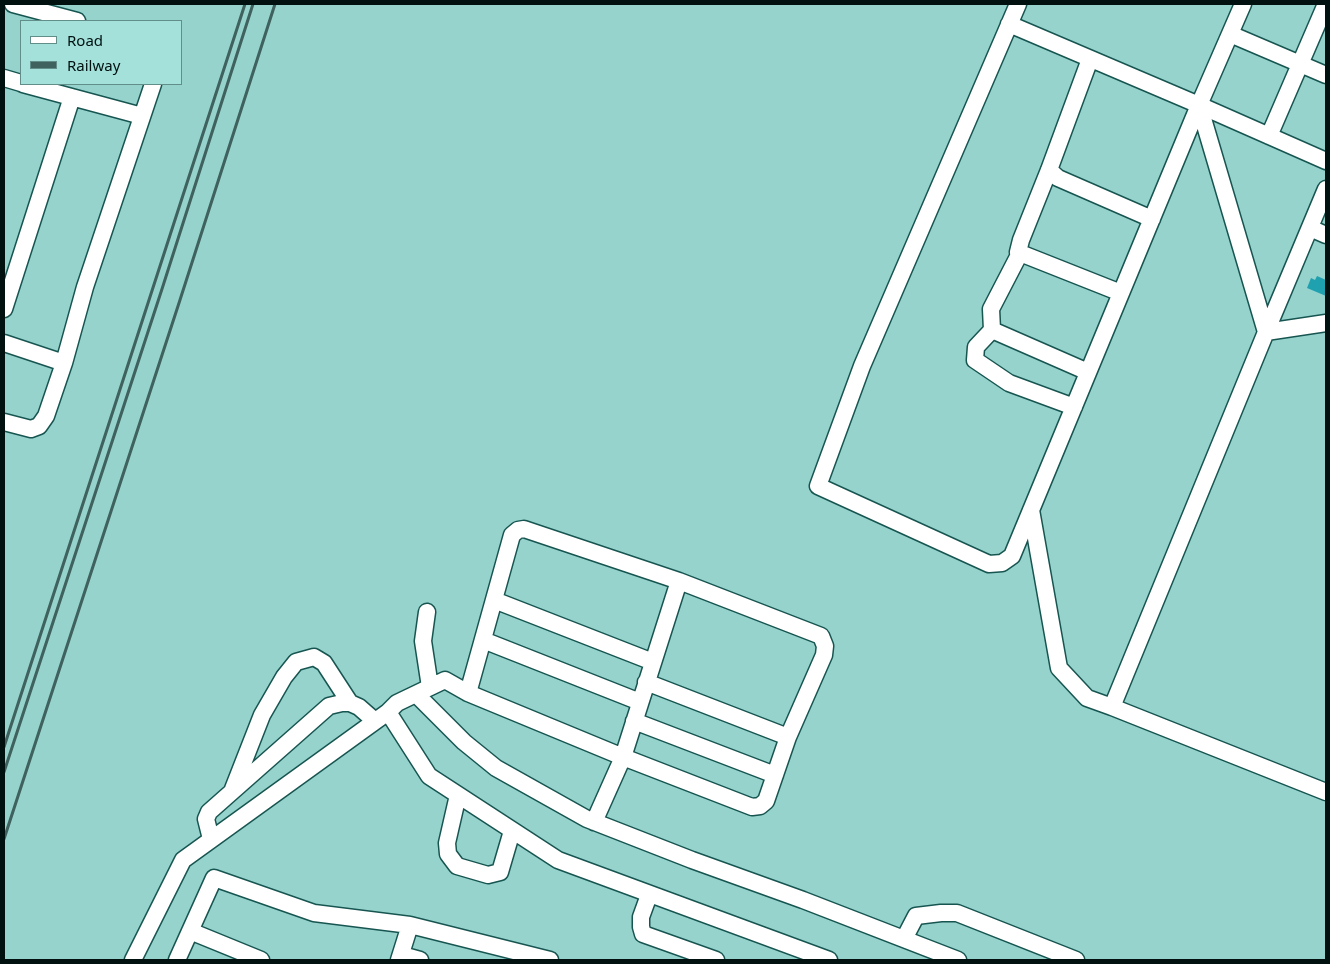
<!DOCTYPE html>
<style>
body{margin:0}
#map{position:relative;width:1330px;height:964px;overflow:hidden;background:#97d3cd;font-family:"Noto Sans",sans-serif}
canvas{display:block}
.frame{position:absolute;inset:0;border:5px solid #001110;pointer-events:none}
.legend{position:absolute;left:20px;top:20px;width:162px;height:65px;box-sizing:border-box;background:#a4e1da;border:1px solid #628e89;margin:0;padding:6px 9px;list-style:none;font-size:15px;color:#001110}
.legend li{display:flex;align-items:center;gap:10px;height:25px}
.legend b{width:25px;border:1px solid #628e89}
</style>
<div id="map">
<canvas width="1330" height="964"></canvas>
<div class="frame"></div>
<ul class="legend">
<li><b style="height:6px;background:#fff"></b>Road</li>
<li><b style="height:6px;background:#3f625e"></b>Railway</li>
</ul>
</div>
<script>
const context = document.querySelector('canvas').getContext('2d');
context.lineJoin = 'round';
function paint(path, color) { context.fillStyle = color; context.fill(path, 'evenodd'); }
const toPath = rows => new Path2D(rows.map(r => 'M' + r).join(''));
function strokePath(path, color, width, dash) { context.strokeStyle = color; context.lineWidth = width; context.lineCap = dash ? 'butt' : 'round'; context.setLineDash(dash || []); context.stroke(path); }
paint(toPath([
 [1317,276,1326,280,1326,296,1307,288,1311,278,1315,280]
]), '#1fa1b0');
const minor = toPath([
 [13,4,77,21],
 [1018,4,862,366,818,486,989,564,1002,563,1012,556,1199,105,1266,332,1326,189],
 [1243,4,1199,105,1326,161],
 [1009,24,1199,105],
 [1230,34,1326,75],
 [4,78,21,83],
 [23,84,142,116],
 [1269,136,1326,4],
 [1049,170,1058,178,1152,219],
 [1310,228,1326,235],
 [1020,253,1121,293],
 [4,309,72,97],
 [1326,323,1266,332,1112,707,1326,792],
 [992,330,1088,372],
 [4,343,64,363],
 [1074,407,1009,383,975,360,976,347,992,330,991,309,1020,253,1018,252,1021,240,1049,170,1090,59],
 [4,422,31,429,39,426,46,416,64,363,85,287,153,84],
 [1031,510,1059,668,1087,698,1112,707],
 [494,600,653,662],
 [427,612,423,641,430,687],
 [483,640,640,702],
 [646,682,788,737],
 [416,694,464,742,496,768,587,819,692,860,803,900,958,960],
 [388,712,397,703,445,680,468,693,623,757,752,807,760,806,766,801,788,737,824,655,825,646,821,636,679,581,524,529,518,530,512,535,468,693],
 [634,721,775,775],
 [233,789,262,715,284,677,296,662,314,657,324,663,350,703],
 [458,795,447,843,448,854,457,866,488,875,500,872,512,831],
 [594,822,623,757,679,581],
 [211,839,206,819,209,812,329,706,342,703,350,703,359,707,375,721],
 [649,895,641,917,641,927,643,934,716,960],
 [410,925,550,960],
 [190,931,261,960],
 [904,939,916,916,941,913,957,913,1076,960],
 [402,955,420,960],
 [133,960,183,860,388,712,429,776,558,860,829,960],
 [177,960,214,878,314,913,410,925,399,960]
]);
strokePath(minor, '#175551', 19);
strokePath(minor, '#fff', 16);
strokePath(toPath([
 [4,747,245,4],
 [4,772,162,289,253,4],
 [4,839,179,303,275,4]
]), '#3f625e', 3);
</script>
